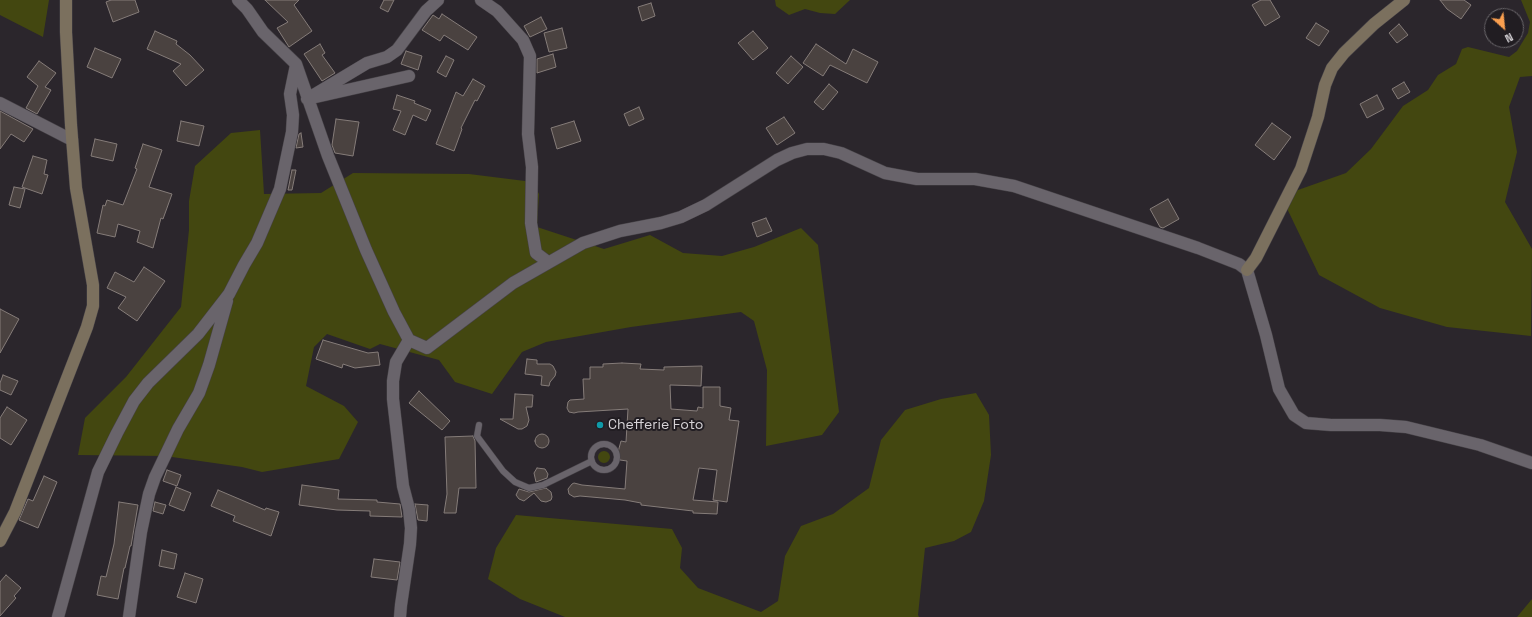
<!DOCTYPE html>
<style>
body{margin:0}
#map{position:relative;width:1532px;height:617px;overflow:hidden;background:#2b262c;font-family:"Space Grotesk",sans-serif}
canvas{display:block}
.north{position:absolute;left:1484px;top:8px;width:40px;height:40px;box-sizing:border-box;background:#211d22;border:1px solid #69666a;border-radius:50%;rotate:153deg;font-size:11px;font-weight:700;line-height:16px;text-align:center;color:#d6d3d7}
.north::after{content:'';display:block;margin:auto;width:14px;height:18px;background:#fa9f4f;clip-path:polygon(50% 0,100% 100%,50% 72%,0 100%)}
</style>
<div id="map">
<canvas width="1532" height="617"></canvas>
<div class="north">N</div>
</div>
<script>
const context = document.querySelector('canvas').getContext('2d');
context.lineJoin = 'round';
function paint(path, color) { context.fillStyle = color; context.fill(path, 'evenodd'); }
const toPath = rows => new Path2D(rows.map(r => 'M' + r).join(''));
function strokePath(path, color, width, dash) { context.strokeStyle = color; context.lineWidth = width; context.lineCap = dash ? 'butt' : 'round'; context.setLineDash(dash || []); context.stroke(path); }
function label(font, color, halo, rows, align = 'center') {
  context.font = font + ' "Space Grotesk",sans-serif'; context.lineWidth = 4; context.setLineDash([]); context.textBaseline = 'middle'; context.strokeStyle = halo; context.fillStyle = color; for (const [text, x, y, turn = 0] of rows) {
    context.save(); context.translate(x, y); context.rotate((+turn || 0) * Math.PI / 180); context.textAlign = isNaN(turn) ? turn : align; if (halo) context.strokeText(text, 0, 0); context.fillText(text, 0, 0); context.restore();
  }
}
paint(toPath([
 [0,0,49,0,43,37,0,15],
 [775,0,850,0,835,14,820,13,805,9,789,15,776,6],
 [1521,0,1532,0,1532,76,1520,77,1509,107,1517,152,1505,202,1532,249,1531,336,1447,327,1380,308,1319,275,1281,196,1346,173,1371,149,1403,106,1428,90,1438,75,1456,64,1462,49,1468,47,1509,57,1517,51,1528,33,1530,22],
 [260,130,264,194,321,193,353,173,469,174,533,182,539,194,537,227,604,249,650,235,683,253,722,256,754,247,801,228,818,245,839,412,822,435,766,446,767,370,754,321,741,312,631,327,546,342,522,352,492,394,455,382,439,360,380,344,370,349,327,334,314,347,306,386,344,406,358,422,339,459,262,472,242,467,165,456,78,455,85,418,126,377,181,307,189,230,189,201,195,166,231,133],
 [976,393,989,415,991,455,984,501,971,532,954,541,925,548,918,615,919,617,565,617,520,599,488,579,496,548,516,515,672,529,682,548,680,568,698,588,761,612,778,601,785,556,801,526,833,514,869,488,881,440,905,410,941,399],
 '598 457a6 6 0 1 1 12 0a6 6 0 1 1-12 0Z',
 [1532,599,1532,617,1517,617]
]), '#434710');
const building = toPath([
 [111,0,135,0,139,12,113,22,106,2,111,0],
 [265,0,299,0,294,5,312,31,289,47,277,28,288,22,265,0],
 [384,0,394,0,388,12,380,8,384,0],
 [1261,0,1270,0,1280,17,1265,26,1252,5,1261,0],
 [1440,0,1464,0,1471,5,1461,19,1447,9,1440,0],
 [651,3,655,16,642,21,638,7,651,3],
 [442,14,477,37,468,50,444,35,440,41,422,30,433,15,439,19,442,14],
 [541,17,547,29,530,37,524,26,541,17],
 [1316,23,1329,31,1319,46,1306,38,1316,23],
 [1399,24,1408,35,1397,43,1389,33,1399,24],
 [562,28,567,48,549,52,544,33,562,28],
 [155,31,177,41,176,44,190,55,204,70,186,86,173,71,181,64,147,49,155,31],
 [753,31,768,48,753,60,738,43,753,31],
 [320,44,325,53,322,55,335,73,322,81,304,54,320,44],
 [816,44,846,64,853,49,878,62,867,83,830,65,823,76,803,63,816,44],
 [95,48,121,59,112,78,87,67,95,48],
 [406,51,422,56,418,70,401,64,406,51],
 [553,54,556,67,537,73,537,59,553,54],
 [446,56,454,60,446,77,437,72,446,56],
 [791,56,803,67,788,84,776,73,791,56],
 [39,61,56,73,45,87,51,90,37,114,26,108,38,86,27,77,39,61],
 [473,79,485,86,477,101,475,100,461,128,462,129,454,151,436,144,456,92,463,96,473,79],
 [1404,82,1410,92,1398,99,1392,89,1404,82],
 [829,84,838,92,823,110,814,102,829,84],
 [397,95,415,101,414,103,431,110,426,121,413,115,405,135,393,130,401,111,393,109,397,95],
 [1377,95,1384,109,1367,118,1360,104,1377,95],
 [639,107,644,119,629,126,624,114,639,107],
 [0,111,33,129,24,142,11,134,0,149,0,111],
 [784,117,795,133,777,145,766,128,784,117],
 [336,119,359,122,353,156,335,153,332,145,336,119],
 [181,121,204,126,199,146,177,141,181,121],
 [574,121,581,141,557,149,551,128,574,121],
 [1272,123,1291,137,1274,160,1255,145,1272,123],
 [301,133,303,147,296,148,299,134,301,133],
 [95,139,117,144,113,161,91,156,95,139],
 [143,144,162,150,149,187,172,194,163,219,161,218,153,248,137,242,140,231,118,224,115,237,97,233,103,205,105,206,107,200,123,205,137,169,135,168,143,144],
 [33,156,47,160,44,174,48,175,42,194,22,187,33,156],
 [292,170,296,170,292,190,288,190,292,170],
 [14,187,25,189,20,208,9,205,14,187],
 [1168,199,1179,219,1163,228,1160,227,1150,209,1168,199],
 [766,218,772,231,757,237,752,223,766,218],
 [144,267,165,281,137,321,118,308,126,297,107,288,115,272,134,282,144,267],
 [0,309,19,319,0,353,0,309],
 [323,340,368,353,378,352,380,365,355,368,343,364,342,368,316,359,323,340],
 [527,359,537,360,537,364,550,364,553,366,556,372,555,376,550,382,549,386,541,385,542,376,525,374,527,359],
 [622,363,641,364,640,369,664,370,664,367,702,366,701,386,670,385,671,409,697,411,698,407,703,408,703,387,720,387,720,406,731,408,729,420,739,421,727,502,713,500,717,470,699,468,693,500,718,502,717,514,693,513,693,511,641,505,641,503,625,500,580,496,574,497,569,494,568,489,572,484,574,483,582,485,625,489,627,461,620,460,618,452,621,441,626,442,628,409,578,412,574,413,569,412,567,408,568,402,570,400,584,399,583,379,590,379,590,367,603,367,603,364,622,363],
 [3,375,18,381,11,395,0,390,0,383,3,375],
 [419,391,450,421,442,430,409,403,419,391],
 [515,394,533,395,532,407,526,407,529,420,527,426,522,429,518,429,500,419,513,419,515,394],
 [7,407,27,420,11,445,0,438,0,418,7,407],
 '535 441a7 7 0 1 1 14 0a7 7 0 1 1-14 0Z',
 [473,436,475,441,476,488,459,488,456,513,444,513,447,494,445,437,473,436],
 [537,468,545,469,548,474,547,478,536,482,534,473,537,468],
 [167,470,181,475,177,486,163,481,167,470],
 [44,476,57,482,38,528,19,520,28,499,33,501,44,476],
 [302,485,339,490,338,499,377,500,377,502,400,504,402,517,370,516,370,511,337,510,299,505,302,485],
 [176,487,191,493,184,511,169,505,176,487],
 [546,488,551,492,552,497,551,500,546,502,541,501,534,493,524,501,519,499,516,495,519,489,529,492,546,488],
 [218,490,265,510,266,508,279,512,271,536,233,521,235,516,211,506,218,490],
 [119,502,138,505,131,546,130,546,125,568,124,568,118,599,97,595,101,576,106,577,114,544,119,502],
 [155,502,166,505,163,514,153,511,155,502],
 [415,504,428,505,427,521,418,520,415,504],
 [162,550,177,554,174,569,159,566,162,550],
 [374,559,400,562,397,580,371,577,374,559],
 [185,573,203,579,196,603,177,597,185,573],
 [6,575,21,588,14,596,16,598,0,616,0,582,6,575]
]);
paint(building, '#4a4240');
strokePath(building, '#857c79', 1);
const lane = toPath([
 [479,425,477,436,503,471,515,482,529,488,543,485,592,461],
 '591 457a13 13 0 1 1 26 0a13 13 0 1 1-26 0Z'
]);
const street = toPath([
 [238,0,247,9,263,32,296,64,328,156,366,250,394,312,409,340,427,348,513,283,583,243,620,231,661,223,681,217,706,205,777,160,792,153,807,149,824,149,841,153,885,173,917,179,975,179,1014,186,1198,248,1239,264,1247,270,1266,335,1279,389,1294,415,1306,423,1331,425,1380,425,1406,427,1480,445,1532,463],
 [481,0,497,11,523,40,530,56,528,134,532,167,531,223,536,253,548,262],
 [409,76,307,99,367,63,387,57,397,50,426,11,438,0],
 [0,103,72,140],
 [58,617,98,472,117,433,134,401,148,383,198,334,229,294,244,265,257,243,280,189,292,132,293,115,290,94,296,65],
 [129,617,141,532,149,494,155,477,178,429,199,393,209,365,227,301],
 [400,617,401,605,410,544,411,528,409,509,403,486,393,399,393,381,396,362,409,340]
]);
const secondary = toPath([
 [1247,270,1256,258,1301,169,1318,117,1325,85,1332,68,1344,53,1374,24,1404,0],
 [0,541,15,512,87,327,93,306,93,285,76,188,71,125,66,32,66,0]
]);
strokePath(lane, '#464247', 7);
strokePath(street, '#464247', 13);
strokePath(secondary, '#464247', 13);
strokePath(lane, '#69646b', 6);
strokePath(street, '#69646b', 12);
strokePath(secondary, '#7b705e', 12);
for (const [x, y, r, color] of [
 [600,425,4,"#0f9aa8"]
]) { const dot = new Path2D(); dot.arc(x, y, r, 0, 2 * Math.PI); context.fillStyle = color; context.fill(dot); strokePath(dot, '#211d22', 1.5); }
label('14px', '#d6d3d7', '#211d22', [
 ["Chefferie Foto",608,425]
], 'left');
</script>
